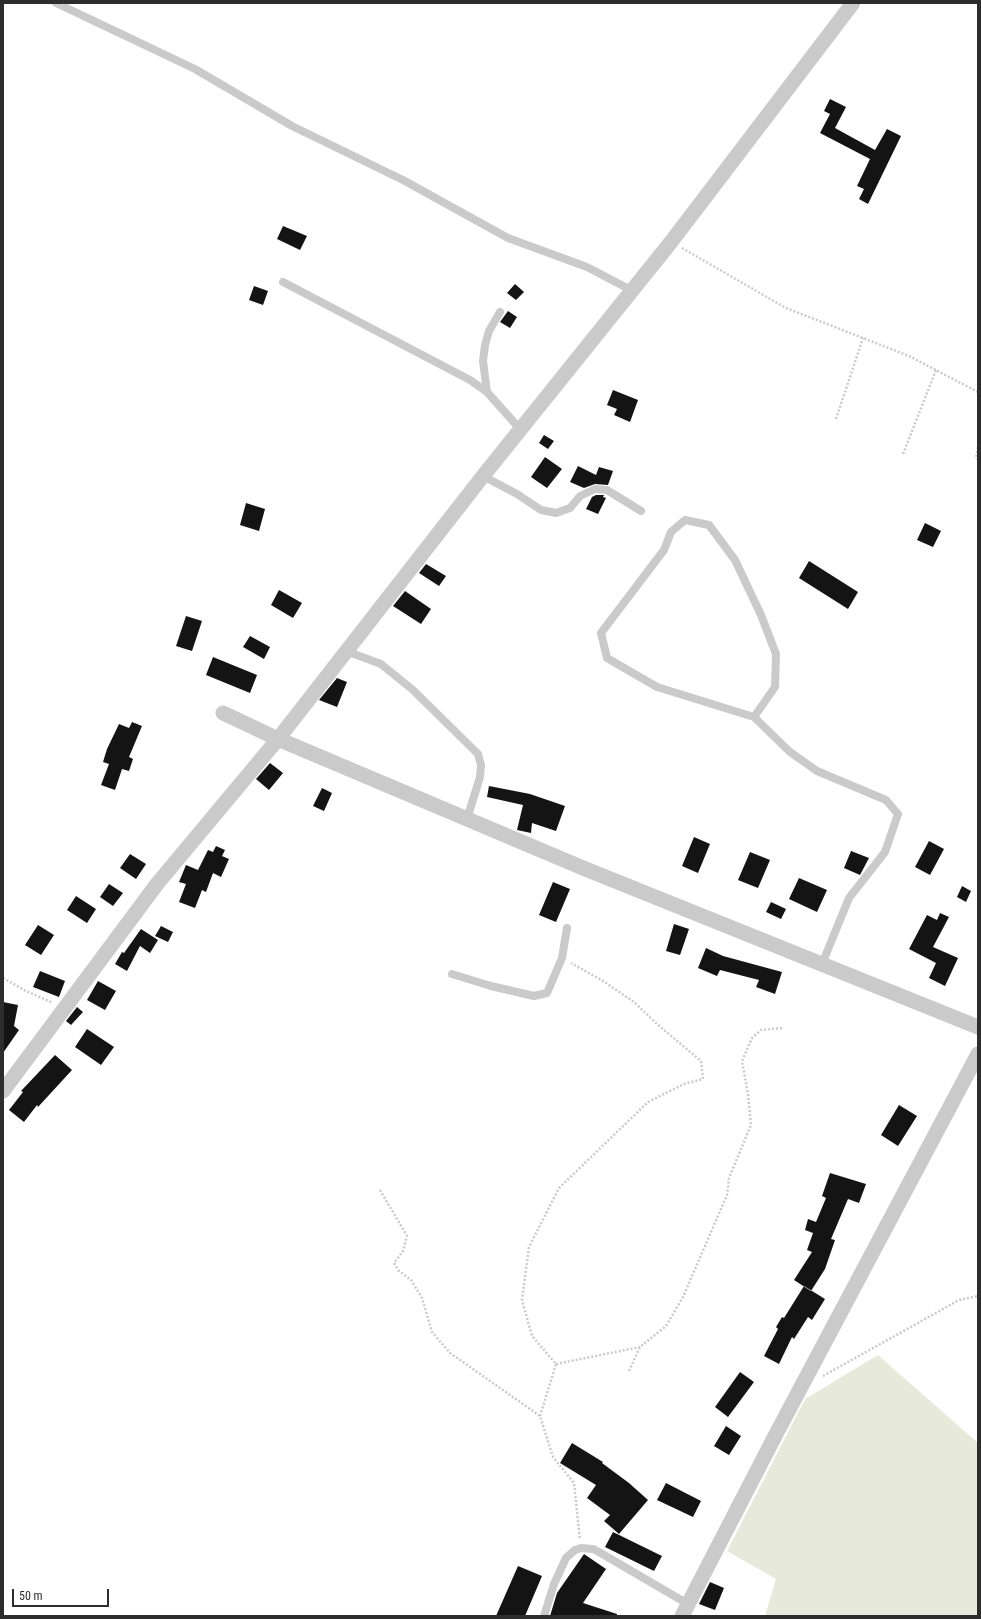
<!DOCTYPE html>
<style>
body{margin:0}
#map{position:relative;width:981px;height:1619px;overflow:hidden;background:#fff;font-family:"Roboto Condensed",sans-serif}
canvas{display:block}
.frame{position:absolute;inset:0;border:4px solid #2d2d2d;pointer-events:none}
.scale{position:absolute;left:12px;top:1589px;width:97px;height:18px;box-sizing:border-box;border:2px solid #2d2d2d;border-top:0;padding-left:5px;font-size:12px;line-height:14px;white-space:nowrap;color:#2d2d2d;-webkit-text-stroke:3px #fff;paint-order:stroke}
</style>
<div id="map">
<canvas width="981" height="1619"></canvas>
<div class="frame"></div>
<div class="scale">50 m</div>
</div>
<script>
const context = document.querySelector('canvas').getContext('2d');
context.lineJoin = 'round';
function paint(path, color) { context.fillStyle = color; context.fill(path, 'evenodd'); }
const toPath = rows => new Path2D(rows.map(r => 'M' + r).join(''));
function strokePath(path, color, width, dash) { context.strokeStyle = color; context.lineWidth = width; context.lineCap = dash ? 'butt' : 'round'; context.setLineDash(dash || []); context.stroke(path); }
paint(toPath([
 [878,1355,978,1443,978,1616,765,1616,776,1579,727,1551,805,1399]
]), '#e7eadb');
paint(toPath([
 [830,99,846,107,835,128,875,150,887,129,901,136,868,204,859,199,864,189,857,186,870,159,820,133,830,114,824,111],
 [283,226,307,236,300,250,277,239],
 [515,284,524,292,516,300,507,293],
 [254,286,268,291,263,305,249,300],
 [508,311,517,317,510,328,500,322],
 [613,390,638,400,630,422,614,415,617,409,607,405],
 [544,435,554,441,548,449,539,443],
 [545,457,562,469,547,488,531,477],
 [578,466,596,475,599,467,613,471,608,485,595,484,584,488,570,482],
 [596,495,604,495,603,497,606,498,598,514,586,509,592,497],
 [246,503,265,509,259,531,240,525],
 [925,523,941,531,933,547,917,540],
 [809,561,858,592,848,609,799,578],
 [426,564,446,576,439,586,419,573],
 [279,590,302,603,293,618,271,605],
 [405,591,431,609,421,624,393,606],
 [186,616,202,621,192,651,176,646],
 [250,636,270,647,264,659,243,647],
 [213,657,257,675,250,693,206,675],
 [337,678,347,682,337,707,319,700],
 [132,722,142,726,129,757,133,759,129,771,122,769,115,790,101,785,109,764,103,762,107,749,119,724,129,728],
 [270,763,283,773,269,790,256,779],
 [489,786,530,794,565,806,556,831,532,823,531,833,517,830,523,805,487,797],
 [322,788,332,793,324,811,313,806],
 [694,837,710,844,698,873,682,866],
 [929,841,944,849,930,875,915,867],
 [216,846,225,850,222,856,229,859,221,877,213,873,206,892,202,890,195,908,179,902,186,884,179,882,186,865,198,870,208,850,213,852],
 [851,851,869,858,860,875,844,868],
 [750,852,770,860,758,888,738,880],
 [130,854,146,864,136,879,120,868],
 [799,878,827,890,817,912,789,899],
 [553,882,570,889,556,922,539,915],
 [109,884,123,893,113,906,100,897],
 [962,886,971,891,966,902,957,897],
 [76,896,96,909,87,923,67,910],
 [771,902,786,909,781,919,766,912],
 [940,913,949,917,933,947,958,958,945,986,929,978,936,963,909,949,927,915,937,920],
 [674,924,689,929,680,955,666,951],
 [38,925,54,935,41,955,25,945],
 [161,926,173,932,168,942,155,936],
 [141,929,158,940,150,953,140,946,127,971,115,964,122,952,124,953],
 [706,948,723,956,782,972,775,994,756,987,759,980,720,970,717,976,698,968],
 [40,971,65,981,59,997,33,987],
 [98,981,116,991,105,1010,87,1000],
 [3,1002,18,1005,14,1026,19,1030,3,1053],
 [77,1007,83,1012,71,1025,66,1021],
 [87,1029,114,1047,101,1065,75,1047],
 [55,1055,72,1070,38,1107,37,1105,24,1122,9,1110,23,1092,21,1091],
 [899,1105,917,1116,898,1146,881,1135],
 [830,1173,866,1184,859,1203,848,1199,831,1239,835,1240,825,1269,811,1291,794,1280,812,1252,807,1250,813,1233,805,1230,808,1219,816,1222,826,1198,822,1196],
 [804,1286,825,1299,812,1320,808,1317,794,1339,792,1337,779,1364,764,1356,778,1329,776,1327,782,1317,784,1318],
 [740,1372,754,1382,728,1417,715,1407],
 [726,1426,741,1436,729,1455,714,1446],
 [572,1443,603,1462,602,1463,629,1483,648,1500,619,1534,604,1521,610,1515,587,1498,596,1485,560,1463],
 [666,1483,701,1501,693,1517,657,1500],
 [613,1532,662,1556,654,1571,605,1547],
 [584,1554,606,1569,583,1603,617,1614,617,1616,550,1616,557,1593],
 [518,1566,542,1576,525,1616,496,1616],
 [710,1582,724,1588,715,1610,699,1604]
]), '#141414');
strokePath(toPath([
 [682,248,786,308,909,356,978,392],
 [836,419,863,338],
 [978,447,976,458,978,459],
 [903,454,936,370],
 [3,978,26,991,53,1003],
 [380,1190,407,1236,403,1251,394,1263,399,1271,411,1280,422,1298,432,1332,450,1353,540,1416,553,1457,574,1483,580,1540],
 [556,1364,640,1347],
 [629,1371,640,1347,666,1326,683,1297,727,1195,729,1178,751,1125,748,1094,742,1061,752,1038,761,1030,784,1028],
 [823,1376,959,1300,978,1296],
 [540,1416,556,1364,532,1336,522,1300,529,1247,559,1188,648,1102,684,1084,703,1079,701,1061,657,1024,634,1002,603,981,571,963]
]), '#cacaca', 2.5, [2, 2]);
strokePath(toPath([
 [56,3,195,69,292,126,403,180,508,238,587,267,631,290],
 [283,282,470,380,487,392,520,429],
 [487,392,483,361,485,345,489,331,500,312],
 [483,476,517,494,541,510,556,513,570,508,580,496,595,489,607,490,641,511],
 [346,651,381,664,413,690,478,754,481,765,480,777,467,819],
 [754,717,775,687,776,654,761,615,735,560,709,525,685,520,671,532,664,550,601,633,607,658,657,687,754,717,790,752,817,771,886,800,898,814,885,852,849,898,822,964],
 [452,974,491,986,534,996,547,993,562,958,567,928],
 [544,1616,554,1584,566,1558,575,1550,581,1548,593,1549,599,1552,688,1604]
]), '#cacaca', 8);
strokePath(toPath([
 [223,713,278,739,583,868,978,1027],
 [3,1091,157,884,278,739,483,476,671,242,853,3],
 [682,1616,775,1436,978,1054]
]), '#cacaca', 15);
</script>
